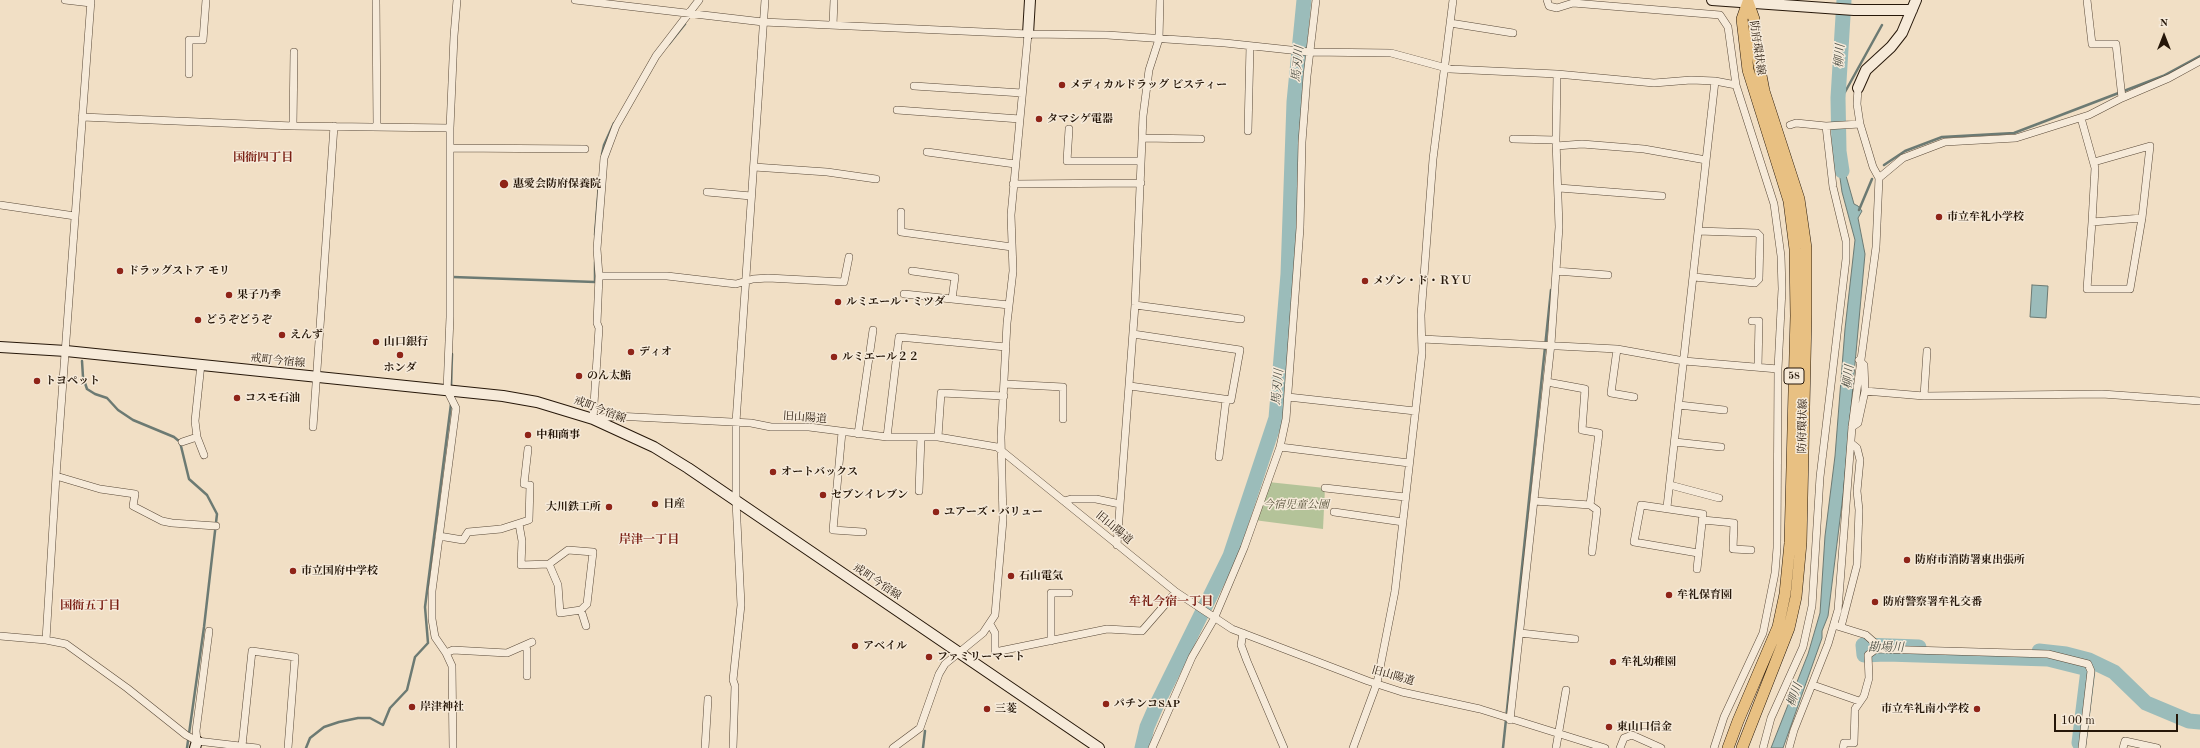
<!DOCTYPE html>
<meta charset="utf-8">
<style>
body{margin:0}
#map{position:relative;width:2200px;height:748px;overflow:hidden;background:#f1dfc5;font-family:"Old Standard TT",serif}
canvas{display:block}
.north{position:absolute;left:2144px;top:16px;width:40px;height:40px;-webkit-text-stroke:3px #f6ead9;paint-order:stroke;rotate:0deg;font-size:11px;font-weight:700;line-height:16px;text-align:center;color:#261709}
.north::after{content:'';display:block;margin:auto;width:14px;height:18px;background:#261709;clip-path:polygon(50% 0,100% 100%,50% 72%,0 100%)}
.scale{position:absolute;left:2054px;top:714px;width:124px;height:18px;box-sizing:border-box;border:2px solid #261709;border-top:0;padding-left:5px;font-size:12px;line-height:14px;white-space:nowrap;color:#261709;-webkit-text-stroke:3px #f6ead9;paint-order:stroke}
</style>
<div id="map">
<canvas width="2200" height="748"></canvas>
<div class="north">N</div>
<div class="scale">100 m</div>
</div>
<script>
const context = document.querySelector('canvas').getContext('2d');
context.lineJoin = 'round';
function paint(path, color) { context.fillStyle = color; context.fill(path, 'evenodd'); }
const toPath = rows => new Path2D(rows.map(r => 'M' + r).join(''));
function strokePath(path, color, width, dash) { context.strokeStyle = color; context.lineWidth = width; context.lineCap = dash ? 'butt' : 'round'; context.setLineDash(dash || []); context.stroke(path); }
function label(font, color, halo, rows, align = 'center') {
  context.font = font + ' "Old Standard TT","Noto Serif JP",serif'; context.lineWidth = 3; context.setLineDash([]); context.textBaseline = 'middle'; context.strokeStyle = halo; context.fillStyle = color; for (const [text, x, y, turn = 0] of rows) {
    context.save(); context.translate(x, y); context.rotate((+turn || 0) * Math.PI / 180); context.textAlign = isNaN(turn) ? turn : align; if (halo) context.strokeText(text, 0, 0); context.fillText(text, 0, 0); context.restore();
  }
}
paint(toPath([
 [1268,482,1325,488,1323,529,1254,520]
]), '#b4c399');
const water = toPath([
 [1839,151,1854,204,1858,206,1862,211,1858,218,1865,254,1843,495,1828,616,1822,631,1822,638,1783,748,1771,748,1808,654,1820,613,1825,536,1835,456,1845,329,1855,240,1842,192,1838,164,1839,151],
 [2032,285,2048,286,2046,318,2030,317,2032,285]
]);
paint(water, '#9bbcba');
strokePath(water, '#6c7a73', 1);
strokePath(toPath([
 [669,44,685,24],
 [1838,98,1845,92,1882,25],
 [602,154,604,145,614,123],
 [1884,165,1905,151,1942,137,2014,133,2163,76,2200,56],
 [1859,210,1872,179],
 [595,235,599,183],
 [453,277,595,282,595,262],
 [82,361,83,377,87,389,95,394,107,398,118,410,133,420,174,437,180,442,189,479,207,495,217,514,204,627,187,748],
 [451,389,452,354],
 [306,748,310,738,324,727,339,722,358,718,370,718,383,725,390,708,407,690,415,657,428,643,425,607,451,404],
 [923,748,925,731],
 [1503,748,1551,290]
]), '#6c7a73', 2.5);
strokePath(toPath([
 [1842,171,1839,151,1838,98,1844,0],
 [1919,647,1863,645,1864,655,1886,654,2048,659,2084,668,2088,670,2079,743],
 [2039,651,2066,654,2089,660,2114,672,2146,703,2189,721,2200,722],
 [1142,748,1147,727,1157,704,1230,556,1276,418,1288,274,1294,102,1304,0]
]), '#9bbcba', 15);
const street = toPath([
 [65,0,91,3],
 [376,0,377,127],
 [575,0,763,22,1028,34,1107,35,1225,43,1309,52,1391,53,1450,69,1557,74,1654,83,1691,80,1715,81,1736,85],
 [699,0,656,56,616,126,604,158,597,249,599,276,597,323,599,328,593,419,616,416,751,423,771,427,809,427,887,437,938,437,997,447,1176,592,1232,629,1368,681,1402,692,1480,709,1605,748],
 [1547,0,1549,6,1557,8,1573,3,1720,15,1728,27,1736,85,1774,204,1781,256,1782,289,1778,369,1777,548,1775,573,1763,633,1724,717,1714,748],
 [2087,0,2092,44,2116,44,2122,98],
 [1450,23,1513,33],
 [833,25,834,0],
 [189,74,189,40,203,40,206,0],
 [914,86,1022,93],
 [1858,88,1857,104,1860,124,1873,167,1879,178],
 [897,110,1020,119],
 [82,117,293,126,450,128],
 [2081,118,2095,168,2092,222,2142,218],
 [1790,125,1796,123,1826,126,1860,124],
 [293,126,294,52],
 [1069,129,1067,161,1141,161],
 [1248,131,1250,46],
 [1142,138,1201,139],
 [1513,139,1556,140],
 [1556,146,1582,144,1644,149,1706,160],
 [450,148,585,149],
 [927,152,1015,164],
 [754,167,827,172,876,179],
 [1013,184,1141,183],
 [1559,188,1662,196],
 [707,192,751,196],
 [0,205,75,216],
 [901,212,901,232,1012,247],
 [2092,222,2087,289,2130,289,2142,218,2150,146,2094,162],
 [912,271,955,277,952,299],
 [1556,271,1608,275],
 [599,276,667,276,736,284,753,279,768,278,844,282,849,257],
 [1694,277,1755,283,1759,279,1760,236,1757,233,1698,231],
 [904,294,1009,305],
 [1135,305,1241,319],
 [1752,321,1759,321,1758,367],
 [1422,339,1617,349,1684,361,1778,369],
 [1617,349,1611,393,1634,397],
 [201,364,195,421,197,437,204,455],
 [1547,382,1585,389,1582,430,1599,433,1590,505],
 [1005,384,1063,387,1063,419],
 [1130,386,1231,400,1240,350,1133,334],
 [1865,391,1924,396,2102,394,2200,401],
 [1924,396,1927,351],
 [1288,397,1415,411],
 [1679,405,1724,410],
 [313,427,334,126],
 [1852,427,1858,423,1865,391,1864,365,1859,360],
 [842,432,833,530,863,532],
 [858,434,873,330],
 [887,437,899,337,1006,347],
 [938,437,941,393,1004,396],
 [182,442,197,437],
 [1675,442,1721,447],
 [1280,447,1409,463],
 [1219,457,1226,400],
 [56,476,100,489,135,494,133,506,162,521,172,523,216,526],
 [1670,485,1719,498],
 [1325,488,1405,497],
 [919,491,921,437],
 [1064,501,1071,499,1096,499,1120,504],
 [1534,501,1590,505,1597,510,1592,552],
 [1667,507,1715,81],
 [1334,512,1403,522],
 [1703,520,1734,523,1733,549,1751,550],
 [519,524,522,541,521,565,549,564,568,550,593,552,587,604,581,610,560,613,558,585,549,564],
 [439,536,463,540,468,532,501,529,529,520,530,485,524,484,528,449],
 [1117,545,1135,305,1143,116,1149,70,1159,39,1160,0],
 [1697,569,1703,514,1641,505,1634,542,1698,553],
 [581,610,586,626],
 [990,624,995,633,995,652,1107,629,1142,631,1176,592],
 [1837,626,1866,635,1875,643,1876,649],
 [1841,627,1857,565,1859,510,1857,491,1860,460,1857,448,1851,443],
 [1243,633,1241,645,1247,661,1284,748],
 [1520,633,1575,639],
 [0,636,46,640,66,644,127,688,186,735,197,741,257,748],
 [46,640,56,476,91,0],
 [1051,641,1051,593,1069,593],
 [525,645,527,650,527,676],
 [446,653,453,650,507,653,532,642],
 [1813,685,1859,701],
 [1510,720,1551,344,1559,227,1556,140,1557,74],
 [197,741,196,731,209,631],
 [242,746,252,651,295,657,288,748],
 [453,748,452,666,446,653,435,637,432,619,432,591,456,408,447,390,450,317,450,128,454,36,457,0],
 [705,748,708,699],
 [733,748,735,686,733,680,741,605,736,501,736,422,765,0],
 [893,748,920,728,939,674,945,664,983,633,995,615,1003,520,1001,437,1007,323,1013,271,1011,215,1028,34],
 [1152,748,1192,657,1214,619,1244,548,1280,447,1286,419,1300,228,1302,142,1307,76,1316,0],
 [1353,748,1377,683,1395,591,1422,353,1421,315,1433,159,1453,0],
 [1556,748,1566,690],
 [1620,748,1624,738,1632,735,1661,748],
 [1763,748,1771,718,1803,647,1812,606,1820,477,1846,259,1846,241,1833,187,1826,126],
 [1789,748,1794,730,1828,644,1838,610,1852,427,1876,247,1879,178,1903,158,1945,142,2016,138,2089,115,2122,98,2169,78,2200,61],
 [1843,748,1844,743,1854,743,1855,709,1864,696,1869,678,1868,655,1876,649,2048,654,2088,664,2091,671,2082,748],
 [2123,748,2125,741,2157,748]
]);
const secondary = toPath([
 [1712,0,1854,10,1912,10],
 [1028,34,1030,0],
 [1858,88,1866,70,1891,47,1902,33,1916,0],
 [0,347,66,351,503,396,537,402,593,419,654,447,688,468,1099,748],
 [195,748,197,741]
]);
const primary = toPath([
 [1728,748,1738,721,1778,627,1785,594,1790,543,1796,316,1795,249,1789,201,1748,70,1742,19,1748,2],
 [1742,748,1789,628,1796,597,1801,543,1806,316,1806,248,1799,199,1764,91,1755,44,1754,19,1748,2]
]);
strokePath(street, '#594938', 8);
strokePath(secondary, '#261709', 12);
strokePath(primary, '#261709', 12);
strokePath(street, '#f6ead9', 7);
strokePath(secondary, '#f6ead9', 10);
strokePath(primary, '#e8c082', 11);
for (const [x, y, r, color] of [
 [1062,85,4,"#8f2418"],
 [1039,119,4,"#8f2418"],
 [504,184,5,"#8f2418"],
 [1939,217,4,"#8f2418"],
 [120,271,4,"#8f2418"],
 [1365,281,4,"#8f2418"],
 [229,295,4,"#8f2418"],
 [838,302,4,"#8f2418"],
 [198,320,4,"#8f2418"],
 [282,335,4,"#8f2418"],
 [376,342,4,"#8f2418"],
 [631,352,4,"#8f2418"],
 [400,355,4,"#8f2418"],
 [834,357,4,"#8f2418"],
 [579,376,4,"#8f2418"],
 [37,381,4,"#8f2418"],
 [237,398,4,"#8f2418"],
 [528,435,4,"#8f2418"],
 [773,472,4,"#8f2418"],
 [823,495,4,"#8f2418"],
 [655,504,4,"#8f2418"],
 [609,507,4,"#8f2418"],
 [936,512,4,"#8f2418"],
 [1907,560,4,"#8f2418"],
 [293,571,4,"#8f2418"],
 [1011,576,4,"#8f2418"],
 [1669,595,4,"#8f2418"],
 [1875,602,4,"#8f2418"],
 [855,646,4,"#8f2418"],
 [929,657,4,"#8f2418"],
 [1613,662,4,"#8f2418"],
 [1106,704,4,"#8f2418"],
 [412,707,4,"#8f2418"],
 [987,709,4,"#8f2418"],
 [1977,709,4,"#8f2418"],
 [1609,727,4,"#8f2418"]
]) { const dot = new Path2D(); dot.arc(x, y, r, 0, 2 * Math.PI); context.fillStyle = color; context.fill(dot); strokePath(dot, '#f6ead9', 1.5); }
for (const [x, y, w] of [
 [1794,376,20]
]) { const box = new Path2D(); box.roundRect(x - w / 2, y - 8, w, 16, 3); context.fillStyle = '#f6ead9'; context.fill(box); strokePath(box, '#261709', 1); }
label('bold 10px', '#261709', null, [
 ["58",1794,376]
]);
label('11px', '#261709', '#f6ead9', [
 ["防府環状線",1757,48,82],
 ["戒町今宿線",278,361,6],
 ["戒町今宿線",600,410,21],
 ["旧山陽道",805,418,4],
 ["防府環状線",1803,426,-89],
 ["旧山陽道",1114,528,40],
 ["戒町今宿線",877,582,34],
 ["旧山陽道",1393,676,16]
]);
label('bold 11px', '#261709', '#f6ead9', [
 ["メディカルドラッグ ビスティー",1070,85],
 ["タマシゲ電器",1047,119],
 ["惠愛会防府保養院",513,184],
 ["市立牟礼小学校",1947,217],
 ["ドラッグストア モリ",128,271],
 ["メゾン・ド・ＲＹＵ",1373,281],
 ["果子乃季",237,295],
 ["ルミエール・ミツダ",846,302],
 ["どうぞどうぞ",206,320],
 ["えんず",290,335],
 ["山口銀行",384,342],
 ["ディオ",639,352],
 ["ルミエール２２",842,357],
 ["ホンダ",400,368,"center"],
 ["のん太鮨",587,376],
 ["トヨペット",45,381],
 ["コスモ石油",245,398],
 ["中和商事",536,435],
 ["オートバックス",781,472],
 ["セブンイレブン",831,495],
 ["日産",663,504],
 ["大川鉄工所",601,507,"right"],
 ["ユアーズ・バリュー",944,512],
 ["防府市消防署東出張所",1915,560],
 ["市立国府中学校",301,571],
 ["石山電気",1019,576],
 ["牟礼保育園",1677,595],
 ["防府警察署牟礼交番",1883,602],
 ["アベイル",863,646],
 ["ファミリーマート",937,657],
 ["牟礼幼稚園",1621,662],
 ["パチンコSAP",1114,704],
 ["岸津神社",420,707],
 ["三菱",995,709],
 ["市立牟礼南小学校",1969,709,"right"],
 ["東山口信金",1617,727]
], 'left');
label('italic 11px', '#58533b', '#f6ead9', [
 ["今宿児童公園",1296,505]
]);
label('italic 12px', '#4f5147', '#f6ead9', [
 ["柳川",1840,56,-86],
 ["馬刃川",1298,64,-84],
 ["柳川",1849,377,-84],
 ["馬刃川",1278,387,-85],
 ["勘場川",1886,648],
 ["柳川",1795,695,-71]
]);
label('bold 12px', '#7a1f14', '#f6ead9', [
 ["国衙四丁目",263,158],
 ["岸津一丁目",649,540],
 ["牟礼今宿一丁目",1171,602],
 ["国衙五丁目",90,606]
]);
</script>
